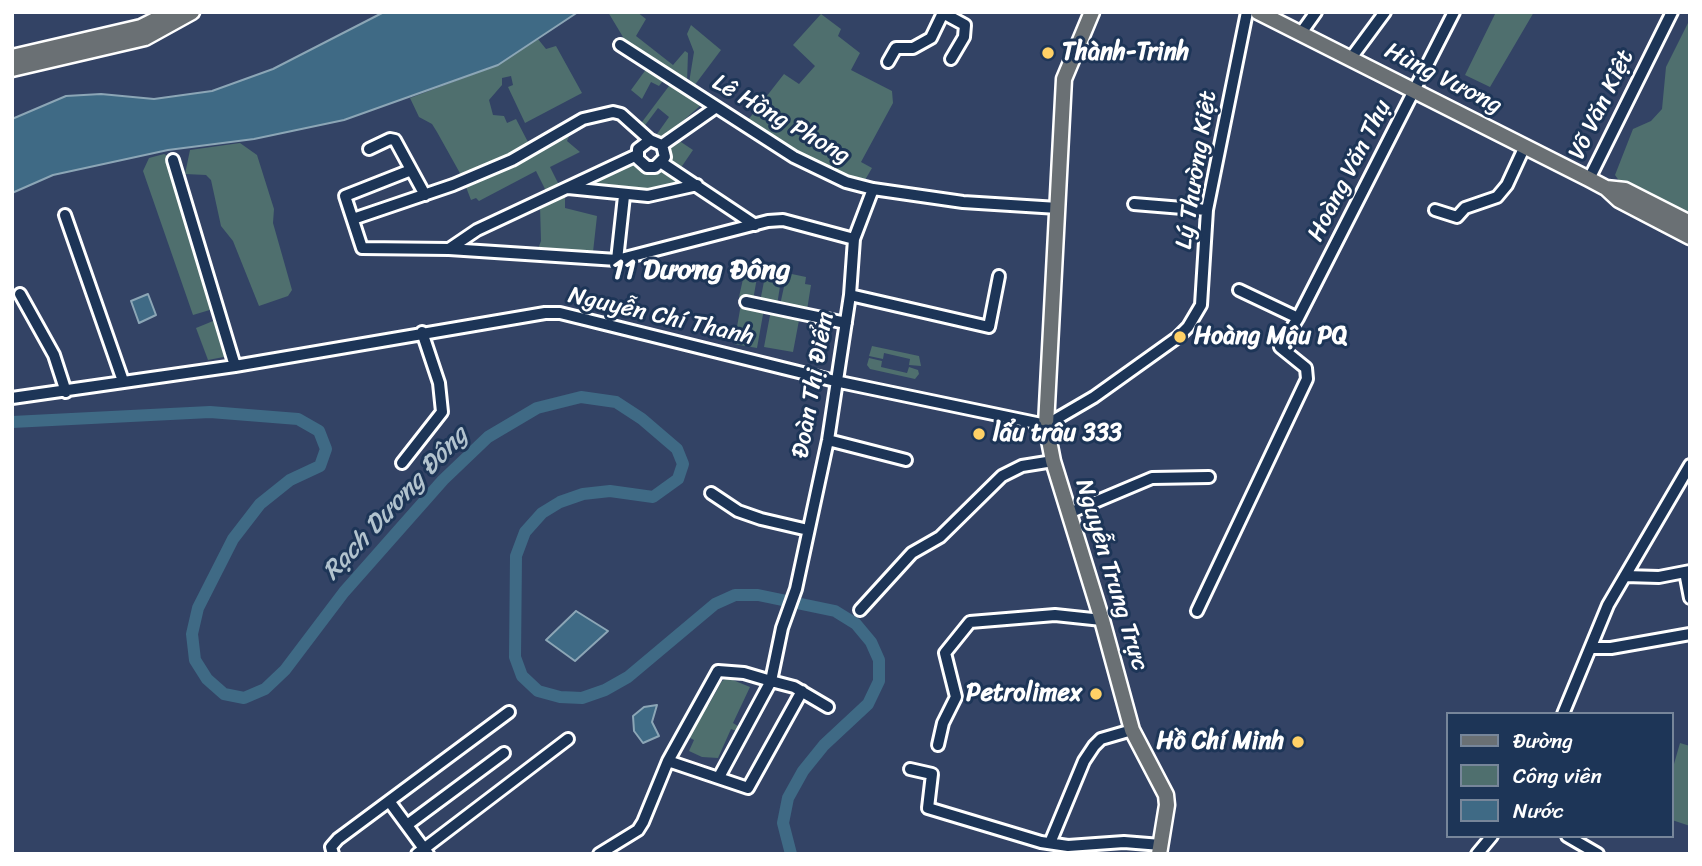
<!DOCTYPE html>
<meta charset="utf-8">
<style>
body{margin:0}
#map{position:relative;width:1702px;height:866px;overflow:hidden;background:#334365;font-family:Sriracha,sans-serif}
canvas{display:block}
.frame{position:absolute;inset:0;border:14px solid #fff;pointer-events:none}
.legend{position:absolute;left:1446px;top:712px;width:228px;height:126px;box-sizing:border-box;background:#1d3557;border:2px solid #77869a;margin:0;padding:9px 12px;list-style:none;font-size:21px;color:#fff}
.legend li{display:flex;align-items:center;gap:14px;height:35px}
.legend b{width:35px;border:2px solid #77869a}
</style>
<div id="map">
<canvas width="1702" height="866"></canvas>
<div class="frame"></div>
<ul class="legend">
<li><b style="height:9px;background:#6a7074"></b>Đường</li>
<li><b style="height:19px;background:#4f6f6e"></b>Công viên</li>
<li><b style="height:19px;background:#3f6a85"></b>Nước</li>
</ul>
</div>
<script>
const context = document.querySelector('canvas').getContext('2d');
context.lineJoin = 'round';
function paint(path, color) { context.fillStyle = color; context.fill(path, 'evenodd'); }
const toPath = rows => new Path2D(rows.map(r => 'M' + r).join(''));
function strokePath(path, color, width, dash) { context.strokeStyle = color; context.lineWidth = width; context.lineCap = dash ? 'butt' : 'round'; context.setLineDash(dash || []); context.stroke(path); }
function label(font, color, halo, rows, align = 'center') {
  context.font = font + ' Sriracha,sans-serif'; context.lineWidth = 6; context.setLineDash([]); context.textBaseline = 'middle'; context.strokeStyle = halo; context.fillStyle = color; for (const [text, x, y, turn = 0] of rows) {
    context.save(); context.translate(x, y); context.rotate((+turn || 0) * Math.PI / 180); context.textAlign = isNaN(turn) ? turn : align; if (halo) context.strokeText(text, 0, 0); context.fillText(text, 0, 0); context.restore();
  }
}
paint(toPath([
 [608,12,637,12,646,19,636,36,673,65,685,51,688,53,687,83,623,44,623,37],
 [1496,12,1534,12,1490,87,1465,75],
 [821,14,841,29,838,36,860,53,851,70,892,91,893,103,861,162,872,168,865,180,840,174,814,161,748,120,784,74,799,84,815,66,793,45],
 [1690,19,1690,216,1622,185,1615,175,1633,129,1651,121,1662,109,1666,67],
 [691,25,721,50,694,86,688,89,694,52,687,34],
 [538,39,546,49,556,46,582,93,525,123,508,87,513,85,511,76,502,78,502,85,489,100,493,115,504,116,507,123,516,119,529,144,528,148,466,177,461,175,437,132,432,124,419,117,410,98,498,65],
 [647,68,662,78,662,82,659,86,651,82,642,99,631,90],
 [672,82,698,101,700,106,662,139,657,134,669,117,658,108,643,128,639,126],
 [570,134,567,141,580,152,550,167,560,187,547,193,536,171,479,201,476,198,471,200,466,187],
 [678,140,693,150,680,169,671,162,671,146],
 [240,143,257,155,274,209,273,223,292,290,288,296,259,306,233,241,221,226,211,180,206,175,185,174,190,150],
 [164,154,169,156,215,303,213,309,193,315,143,171,149,158],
 [632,163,646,173,664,170,684,180,654,191,596,188,591,185,591,181],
 [565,193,565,208,597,216,593,252,568,255,568,250,538,249,541,241,540,206],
 [745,270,758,272,753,300,739,297],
 [766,271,782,274,777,305,760,302],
 [787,273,806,277,805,284,811,285,807,310,780,305],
 [741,304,764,309,757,348,734,344],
 [771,310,800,315,793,352,764,347],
 [218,319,229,356,208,360,196,328],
 [872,346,919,356,921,366,909,365,910,359,884,353,883,359,869,356],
 [869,358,882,361,881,367,907,373,909,367,918,370,919,374,915,379,870,369,867,365],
 [728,678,750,687,733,723,741,728,739,732,731,729,718,758,702,757,689,751,694,740,686,736,702,704,708,706,722,681],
 [1680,743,1690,746,1690,826,1672,820,1672,771]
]), '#4f6f6e');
const water = toPath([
 [384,12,578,12,498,65,344,120,254,139,168,150,53,175,12,193,12,119,66,96,101,94,154,99,212,91,273,69,384,12],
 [148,294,156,315,139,323,131,301,148,294],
 [576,611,608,631,575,661,546,640,576,611],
 [657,705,652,722,659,736,643,743,634,731,633,716,644,707,657,705]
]);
paint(water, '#3f6a85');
strokePath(water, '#8ca6b6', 2);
strokePath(toPath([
 [12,422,210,412,298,419,319,431,326,449,320,466,290,480,260,504,233,539,198,608,192,634,195,660,207,679,224,694,244,698,265,689,285,670,344,592,443,480,488,437,537,408,581,397,616,402,642,419,677,449,683,464,678,479,653,497,610,491,583,494,560,502,542,513,525,532,516,556,515,657,522,676,538,691,560,697,582,698,605,690,628,677,715,604,735,595,758,595,835,611,856,624,871,642,879,660,879,681,868,704,824,745,803,771,788,798,783,823,791,854]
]), '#3f6a85', 12);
const minor = toPath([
 [1301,33,1316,12],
 [620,45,794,157,846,182,873,189,963,202,1058,208],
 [1351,58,1385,12],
 [888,62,896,48,913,48,931,38,943,13,965,25,964,37,951,59],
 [662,145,715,108],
 [369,149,390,139,395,140,425,195],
 [173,160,235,366],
 [662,163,755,225],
 [411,170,345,196,362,248,449,249,617,260,768,221,783,220,854,239],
 [1589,179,1672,12],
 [568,188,648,196,697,185],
 [1134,204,1207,210],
 [1435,210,1457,217,1465,208,1497,197,1507,185,1525,146],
 [65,215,123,381],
 [353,219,453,185,512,160,583,119,613,112,621,114,650,140,662,145,665,157,655,167,647,167,638,159,638,149,650,140],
 [449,249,477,230,637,155],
 [617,260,624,196],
 [1239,290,1298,318],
 [20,294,54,355,66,392],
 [850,295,989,327,999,276],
 [746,302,846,323],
 [12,398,235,366,545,313,560,313,835,381,1046,425,1094,397,1178,337,1188,327,1201,305,1207,210,1247,12],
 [828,440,906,460],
 [402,463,442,412,439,383,422,332],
 [711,493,738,511,761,519,808,530],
 [1069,513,1152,478,1209,477],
 [1685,572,1690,598],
 [1625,576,1659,577,1690,571],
 [860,610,912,553,940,537,1002,476,1022,466,1053,461],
 [1197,611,1307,379,1306,368,1280,347,1298,318,1454,12],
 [1591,648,1611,648,1690,634],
 [1563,714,1608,605,1690,465],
 [938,745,943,723,956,697,945,653,970,622,1055,615,1102,620],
 [668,761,748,788,802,691],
 [910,769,932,774,928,808,1041,842,1068,846,1124,842,1161,845],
 [719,777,771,681,794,687,828,707],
 [389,801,428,854],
 [407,825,504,753],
 [1567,836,1598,854],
 [1050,843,1084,761,1094,746,1101,739,1132,730],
 [333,854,331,847,338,839,509,712],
 [417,854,568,739],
 [599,854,638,830,643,822,668,761,718,671,744,673,771,681,782,628,796,589,828,440,850,295,854,239,873,189],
 [1477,854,1492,836]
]);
const major = toPath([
 [1092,12,1064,79,1046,425,1053,461,1102,620,1132,730,1166,795,1167,805,1159,854],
 [1258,12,1589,179,1606,188,1619,200,1690,237],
 [12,57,141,27,171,12],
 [12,69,145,38,192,12],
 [1606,188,1625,190,1690,223]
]);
strokePath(minor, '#fff', 16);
strokePath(major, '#fff', 19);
strokePath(minor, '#1d3557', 10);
strokePath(major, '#6a7074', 14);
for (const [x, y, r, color] of [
 [1048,53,7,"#ffd166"],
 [1180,337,7,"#ffd166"],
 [979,434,7,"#ffd166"],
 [1096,694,7,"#ffd166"],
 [1298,742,7,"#ffd166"]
]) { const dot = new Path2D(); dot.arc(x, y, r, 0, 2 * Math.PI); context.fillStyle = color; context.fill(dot); strokePath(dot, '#1d3557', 2.5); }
label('bold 24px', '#fff', '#1d3557', [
 ["Thành-Trinh",1062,53],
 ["Hoàng Mậu PQ",1194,337],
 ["lẩu trâu 333",993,434],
 ["Petrolimex",1082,694,"right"],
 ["Hồ Chí Minh",1284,742,"right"]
], 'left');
label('24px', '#fff', '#1d3557', [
 ["Hùng Vương",1443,79,27],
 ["Võ Văn Kiệt",1602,105,-64],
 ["Lê Hồng Phong",781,120,30],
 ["Lý Thường Kiệt",1197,170,-81],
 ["Hoàng Văn Thụ",1350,171,-63],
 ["Nguyễn Chí Thanh",661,317,13],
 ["Đoàn Thị Điểm",814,385,-80],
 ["Nguyễn Trung Trực",1111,575,73]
]);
label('italic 26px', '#b2c3ce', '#1d3557', [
 ["Rạch Dương Đông",396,504,-47]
]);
label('bold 28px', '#fff', '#1d3557', [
 ["11 Dương Đông",701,271]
]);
</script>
